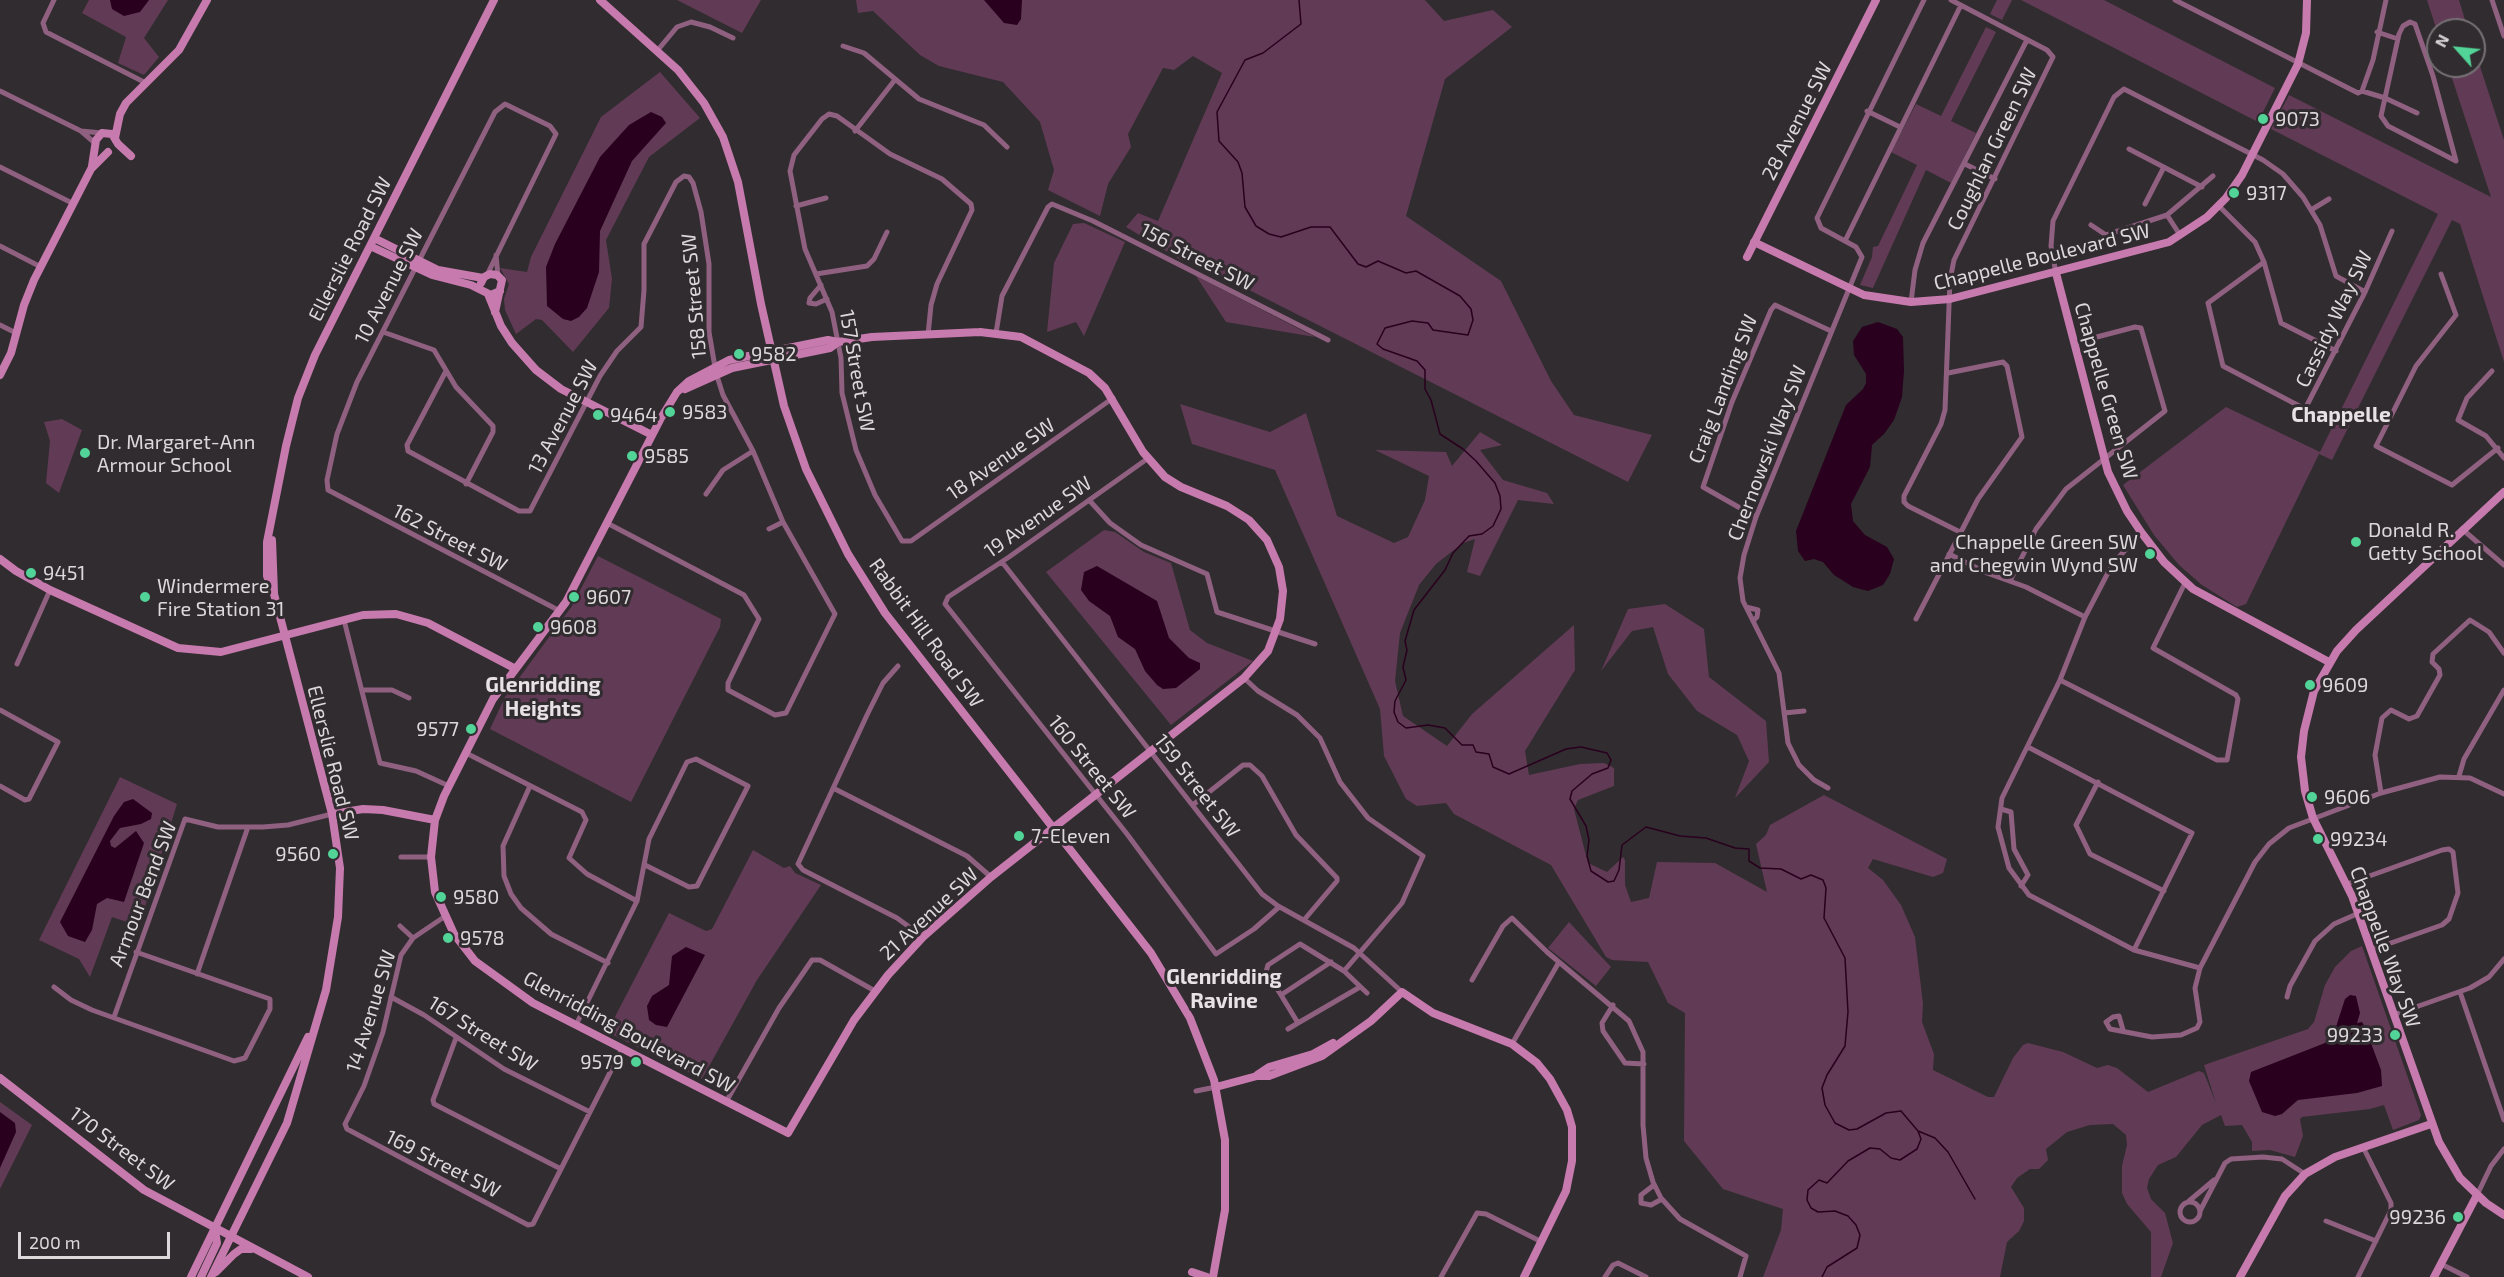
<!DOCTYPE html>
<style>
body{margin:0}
#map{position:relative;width:2504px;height:1277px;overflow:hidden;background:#312c2f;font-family:"Exo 2",sans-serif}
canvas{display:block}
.north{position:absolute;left:2426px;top:18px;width:60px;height:60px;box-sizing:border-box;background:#312c2f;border:2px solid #767174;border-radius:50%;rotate:297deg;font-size:16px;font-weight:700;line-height:24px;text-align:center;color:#ddd9db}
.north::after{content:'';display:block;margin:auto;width:21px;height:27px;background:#52d397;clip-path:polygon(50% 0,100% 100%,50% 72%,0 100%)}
.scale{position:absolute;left:18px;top:1232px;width:152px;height:27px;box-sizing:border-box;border:3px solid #ddd9db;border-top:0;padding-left:8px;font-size:18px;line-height:21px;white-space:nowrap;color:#ddd9db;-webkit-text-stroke:4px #312c2f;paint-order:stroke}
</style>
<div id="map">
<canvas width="2504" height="1277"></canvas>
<div class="north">N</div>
<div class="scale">200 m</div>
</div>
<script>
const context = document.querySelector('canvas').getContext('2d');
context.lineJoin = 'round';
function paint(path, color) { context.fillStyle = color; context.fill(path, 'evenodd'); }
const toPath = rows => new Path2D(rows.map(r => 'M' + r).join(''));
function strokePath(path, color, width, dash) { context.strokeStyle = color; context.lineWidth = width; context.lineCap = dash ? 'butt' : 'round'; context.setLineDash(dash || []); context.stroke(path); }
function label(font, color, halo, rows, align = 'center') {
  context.font = font + ' "Exo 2",sans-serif'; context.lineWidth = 6; context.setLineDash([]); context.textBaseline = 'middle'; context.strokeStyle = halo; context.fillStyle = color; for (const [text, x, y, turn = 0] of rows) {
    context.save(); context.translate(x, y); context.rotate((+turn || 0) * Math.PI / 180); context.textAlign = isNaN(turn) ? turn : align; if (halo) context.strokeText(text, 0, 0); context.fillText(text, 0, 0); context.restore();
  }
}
paint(toPath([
 [89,0,168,0,144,38,159,57,144,75,118,63,126,37,82,13],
 [677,0,761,0,742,33],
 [856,0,1425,0,1444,21,1493,10,1512,27,1445,79,1406,216,1501,281,1551,381,1574,415,1652,435,1628,482,1184,257,1183,261,1126,227,1138,213,1158,221,1222,73,1193,56,1174,70,1163,68,1128,134,1131,147,1108,184,1100,216,1048,190,1054,170,1040,122,1003,82,939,66,920,55,873,11,858,13],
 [1997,0,2012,0,2002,20,1990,14],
 [2021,0,2104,0,2275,88,2258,122],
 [2427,0,2459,0,2468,30,2438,30,2438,34],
 [1986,27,1996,32,1951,121,1976,133,1951,183,1926,170,1873,288,1860,285,1872,257,1873,247,1878,246,1917,165,1891,152,1916,104,1941,116],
 [2474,48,2504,140,2504,362,2460,224,2452,220,2332,460,2319,454,2246,604,2237,607,2202,585,2179,565,2154,535,2123,485,2226,407,2320,452,2438,214,2271,129,2289,95,2491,197,2448,66,2474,66],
 [660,72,700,118,649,157,606,240,612,279,609,308,573,352,542,320,536,319,516,334,505,310,504,299,509,284,500,268,527,272,531,257,601,117],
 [1084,223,1125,242,1084,336,1076,322,1047,332,1054,263,1073,224],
 [1196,276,1315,337,1226,322],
 [1180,404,1270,432,1306,413,1337,516,1394,543,1408,537,1425,500,1429,476,1375,450,1446,452,1452,466,1480,432,1502,445,1480,450,1503,480,1547,493,1554,504,1518,500,1480,576,1467,572,1475,539,1463,543,1436,564,1419,585,1400,633,1395,681,1403,716,1447,746,1472,714,1574,625,1575,670,1525,751,1529,775,1580,764,1604,763,1614,768,1614,786,1578,800,1574,809,1588,863,1607,872,1623,857,1625,860,1625,885,1631,902,1649,898,1657,862,1715,863,1767,892,1756,844,1766,835,1770,825,1824,795,1947,859,1943,873,1933,877,1873,859,1868,868,1883,880,1901,905,1915,937,1923,1004,1922,1022,1934,1054,1933,1070,1988,1097,1994,1097,2013,1058,2023,1045,2028,1043,2063,1052,2097,1068,2108,1065,2117,1068,2148,1092,2199,1071,2204,1073,2216,1103,2204,1065,2308,1029,2314,1022,2325,985,2335,967,2351,951,2362,946,2421,1115,2419,1120,2393,1130,2384,1105,2370,1109,2302,1117,2300,1119,2303,1136,2295,1157,2270,1150,2252,1151,2252,1142,2242,1125,2225,1126,2221,1115,2202,1125,2176,1157,2158,1165,2149,1179,2147,1188,2151,1199,2165,1213,2173,1243,2161,1277,2151,1277,2151,1232,2127,1204,2122,1193,2122,1166,2127,1145,2126,1135,2113,1124,2090,1125,2067,1132,2046,1149,2048,1160,2039,1169,2030,1169,2017,1178,2011,1187,2024,1208,2024,1221,2019,1231,2007,1242,2000,1277,1763,1277,1781,1230,1783,1209,1723,1189,1684,1141,1685,1013,1668,1003,1648,962,1612,960,1606,957,1551,865,1454,814,1446,803,1417,806,1406,799,1384,756,1380,709,1275,470,1192,444],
 [62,419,82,430,59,493,46,483,50,441,44,422],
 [1104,530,1115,532,1144,552,1171,563,1190,630,1207,643,1253,661,1171,725,1046,572],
 [598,556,721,619,720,627,631,802,490,729,505,697,572,606],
 [1665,604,1704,629,1709,677,1766,721,1769,762,1735,798,1749,761,1737,735,1697,711,1668,674,1653,627,1632,631,1601,671,1628,609],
 [120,777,177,804,139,926,112,917,90,977,79,959,39,940],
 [753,850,784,868,790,866,795,873,821,885,757,980,702,1079,607,1032,669,913,706,931,712,929],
 [1569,922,1611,967,1596,986,1548,948],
 [0,1102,32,1125,0,1189]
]), '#613b55');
paint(toPath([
 [110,0,149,0,140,12,124,16,112,9],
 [984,0,1022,0,1021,19,1017,25,1004,23],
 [651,112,662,117,666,123,632,161,600,231,599,272,587,308,579,317,571,321,563,319,547,306,546,267,555,244,600,157,629,125],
 [1878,322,1897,329,1903,337,1904,371,1902,397,1894,420,1884,434,1872,445,1870,467,1851,504,1853,521,1865,535,1887,547,1894,559,1890,574,1883,585,1868,591,1853,587,1834,575,1823,562,1814,559,1805,561,1798,551,1796,531,1846,405,1863,389,1866,383,1866,374,1854,355,1853,341,1862,327],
 [1097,566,1157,601,1169,638,1189,658,1200,663,1200,669,1176,688,1163,689,1157,685,1145,671,1135,649,1118,637,1110,616,1089,601,1081,590,1084,572],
 [133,799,152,813,151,819,141,824,120,828,110,841,111,846,115,848,136,831,144,843,124,902,107,898,97,904,92,930,85,942,68,936,60,922,114,816,124,802],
 [686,947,705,955,667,1027,656,1025,649,1020,647,1006,652,996,669,985,672,956],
 [2350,995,2356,996,2360,1013,2357,1023,2362,1022,2365,1027,2381,1070,2382,1086,2357,1093,2298,1100,2282,1114,2275,1116,2262,1112,2249,1081,2251,1072,2325,1043,2334,1033,2345,999],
 [0,1112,15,1123,16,1132,0,1168]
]), '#29001e');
strokePath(toPath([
 [1299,0,1301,24,1263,53,1245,60,1217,112,1219,141,1238,162,1242,173,1245,207,1256,226,1269,234,1281,237,1311,227,1330,227,1358,264,1366,267,1378,261,1406,273,1416,271,1460,296,1471,309,1473,320,1468,335,1433,330,1428,323,1412,321,1385,328,1377,344,1383,349,1417,361,1425,370,1425,389,1431,400,1440,434,1463,449,1476,461,1495,483,1500,496,1501,509,1493,526,1482,534,1469,536,1453,553,1445,570,1414,610,1405,641,1407,650,1403,667,1406,680,1395,701,1394,712,1398,722,1406,728,1428,725,1445,728,1462,745,1473,745,1476,752,1489,754,1493,767,1509,774,1566,749,1581,747,1607,753,1611,760,1608,768,1592,774,1572,791,1570,799,1586,826,1589,840,1587,856,1591,871,1608,882,1614,881,1619,870,1622,845,1646,827,1680,836,1706,838,1735,848,1749,849,1749,861,1760,868,1781,869,1801,879,1811,875,1823,880,1826,888,1824,918,1845,958,1848,1012,1845,1046,1827,1075,1822,1088,1825,1105,1835,1123,1849,1130,1857,1129,1886,1113,1901,1111,1918,1131,1921,1139,1917,1149,1900,1160,1891,1158,1880,1149,1870,1148,1848,1161,1827,1183,1819,1180,1808,1190,1807,1200,1811,1208,1818,1212,1835,1211,1848,1216,1856,1225,1860,1235,1857,1248,1827,1267,1822,1277],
 [1918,1131,1935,1138,1948,1152,1975,1199]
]), '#29001e', 1.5);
strokePath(toPath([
 [54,0,43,23,46,32,144,82],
 [1951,0,2047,50,2053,57,1954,260,1950,280,1945,410,1941,424,1904,496,1904,502,1908,506,1960,532],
 [2175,0,2358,93,2362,91,2373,60,2386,0],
 [2492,0,2504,36],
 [2377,32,2398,39],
 [843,46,864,53,919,99,984,125,1007,147],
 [657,51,677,27,691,22,710,27,733,38],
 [0,91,81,131,96,144],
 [2362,91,2385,98,2381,116,2388,126,2456,161,2433,76,2415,24,2410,22,2403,26,2399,34,2385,98,2417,113],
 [1867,111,1900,127],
 [81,131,102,133],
 [855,131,894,81],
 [2129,149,2202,187],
 [1965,164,1995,179],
 [0,167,74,204],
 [2145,204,2164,167],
 [796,206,826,198],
 [2219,206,2255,242,2264,262,2281,323,2336,351],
 [2311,210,2329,199],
 [2091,225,2106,235,2167,215],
 [2180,235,2167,215,2213,176],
 [1845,241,1961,5],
 [0,246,41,267],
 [496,255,498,276],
 [2264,262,2208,303,2223,366,2305,409,2365,292,2392,231],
 [2056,273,2051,246,2053,221,2114,97,2124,89,2263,160,2283,174,2303,197,2320,225,2336,276,2365,292],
 [816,274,867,266,874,259,887,232],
 [2441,274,2456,315,2416,366,2376,446,2452,485,2498,448],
 [487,275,556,134,550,126,505,104,495,112,357,382,337,434,327,480,328,490,560,611],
 [821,285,810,298,809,303,816,304,827,299],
 [1911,302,1915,270,1923,243,2027,40],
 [0,325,16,333],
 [383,332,434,350,456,387,493,426,493,432,466,484],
 [996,333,1002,296,1048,207,1052,204,1093,221,1328,340],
 [928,335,931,305,937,284,972,210,971,204,942,179,890,154,837,116,829,114,822,119,794,155,790,171,805,249,832,312,841,358,842,393,856,450,875,495,902,541,911,541,1113,398],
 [446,371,407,445,408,451,519,511,530,511,600,376,617,351,641,327,644,290,644,244,676,182,684,176,689,177,693,183,701,212,709,264,709,332,716,373,723,395,753,451,783,522,835,614,786,713,775,715,728,690,728,683,759,619,744,595,607,523],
 [2492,371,2467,398,2458,420,2486,436,2504,458],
 [1147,459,1009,557,948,597,945,604,1127,834,1216,954,1254,929,1279,907],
 [706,494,723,470,753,451],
 [1089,500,1110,523,1141,545,1207,574,1217,612,1315,644],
 [1756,517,1703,487,1732,402,1771,310,1775,305,1831,331],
 [769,529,783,522],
 [2462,529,2504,565],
 [2141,532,2112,565,2085,617,2060,680,2002,798,1998,827,2009,868,2029,895,2134,950,2200,968],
 [1949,554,1987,573,2026,587,2085,617],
 [1002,562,1262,894,1278,906,1354,948,1402,992],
 [2010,581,2036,529,2066,489,2165,411,2141,328,2135,327,2074,343],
 [1746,607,1758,610,1757,617,1753,621],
 [1916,619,1978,499,2022,437,2007,366,2003,362,1948,373],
 [344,620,380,763,416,771,449,786],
 [17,664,50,590],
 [898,666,883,683,867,715,798,864,803,870,897,918,923,937],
 [1244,678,1258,691,1297,715,1320,738,1340,782,1368,818,1423,856,1402,903,1344,971,1300,944,1268,965,1266,972,1281,995],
 [2060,680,2217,760,2227,760,2238,699,2236,695,2153,648,2185,583],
 [363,690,392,690,409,698],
 [0,710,58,742,29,799,25,800,0,786],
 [1784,713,1804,711],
 [2028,747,2192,833,2134,950],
 [466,753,582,812,586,820,569,858,587,874,637,901],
 [2459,776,2464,759,2504,690],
 [2098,782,2076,825,2090,854,2164,891],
 [530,786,503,846,504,876,511,894,521,908,551,934,608,963],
 [1828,788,1814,780,1799,765,1788,743,1779,673,1743,601,1740,578,1744,555,1756,517,1862,257,1856,247,1821,228,1817,218,1924,0],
 [835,789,967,856,991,877],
 [2381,793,2375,755,2382,718,2391,710,2409,719,2417,716,2440,675,2439,669,2432,662,2433,654,2470,620,2489,632,2504,653],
 [1194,804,1243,765,1250,765,1262,776,1296,835,1337,878,1337,881,1304,920],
 [2001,809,2011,812,2014,849,2028,875,2021,886],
 [401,857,431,857],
 [2347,884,2442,850,2449,849,2453,852,2458,893,2449,919,2442,925,2371,950],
 [444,917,413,938,401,955,383,1032,364,1086,345,1124,347,1129,528,1225,533,1224,622,1049],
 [400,926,413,938],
 [1331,962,1281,995,1298,1023,1360,987],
 [1344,971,1367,993],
 [197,974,248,827],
 [1472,980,1503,926,1512,918,1547,952,1629,1021,1643,1052,1643,1125,1646,1158,1653,1182,1661,1198,1680,1219,1746,1256,1740,1277],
 [54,987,71,1000,92,1010,234,1061,245,1058,270,1009,270,999,136,952],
 [2460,992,2504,1120],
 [391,997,424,1015,504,1069,590,1112],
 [2287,997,2290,986,2315,941,2334,924,2359,913],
 [1613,1005,1602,1023,1603,1031,1625,1063,1644,1064],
 [2393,1015,2470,988,2489,977,2504,959],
 [114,1017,185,819,218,827,263,827,288,825,332,814],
 [576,1025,637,901,649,839,687,762,696,759,748,786,697,886,689,887,645,865],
 [1288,1029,1298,1023],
 [2123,1030,2119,1016,2113,1017,2106,1022,2110,1029,2152,1037,2181,1035,2197,1028,2200,1022,2195,988,2200,968,2255,862,2269,844,2289,828,2381,793,2440,777,2470,778,2504,794],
 [456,1038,433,1100,434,1104,561,1169],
 [1512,1044,1559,962],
 [1196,1091,1216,1087],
 [726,1102,779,1008,812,960,820,960,875,991],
 [1654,1185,1641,1195,1641,1203,1651,1205,1662,1199],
 [2477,1195,2491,1166,2504,1149],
 [2189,1201,2214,1180],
 '2180 1212a10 10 0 1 1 20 0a10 10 0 1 1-20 0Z',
 [2200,1211,2225,1163,2231,1159,2263,1157,2282,1159,2305,1174],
 [2326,1221,2376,1241],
 [2441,1264,2467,1277],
 [1441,1277,1477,1213,1486,1214,1542,1242],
 [1605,1277,1613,1265,1618,1263,1646,1277],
 [2358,1277,2391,1210,2391,1203,2363,1147]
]), '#906080', 5);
strokePath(toPath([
 [600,0,678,70,704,103,723,137,738,182,761,304,784,406,806,469,848,554,885,613,1151,953,1190,1018,1214,1080,1225,1140,1225,1210,1213,1277],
 [115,138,120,114,126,103,179,50,207,0],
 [92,166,96,140,102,133,112,134,118,144,131,156],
 [374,238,438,270,483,278],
 [1754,242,1864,295,1911,302,1950,299,2169,242,2207,217,2226,198,2242,175,2298,64,2306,33,2307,0],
 [370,246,432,275,471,285,491,295,500,291],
 [1747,257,1876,0],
 [2056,273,2108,472,2127,511,2141,532,2164,562,2193,589,2329,662],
 [481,283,484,277,490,274,497,275,502,280,495,312],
 [488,294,501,326,512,343,536,370,561,389,652,435],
 [980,332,1021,337,1089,373,1105,388,1143,452,1165,477,1181,487,1227,506,1249,520,1267,540,1279,567,1283,591,1280,619,1268,651,1244,678,991,877,923,937,888,975,854,1020,788,1133,533,1003,475,961,454,934,435,892,431,857,435,820,444,796,493,699,566,602,661,418,677,392,689,381,729,360,828,340,838,342,872,337,980,332],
 [0,375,11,353,24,305,34,280,91,169,108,152],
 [685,389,732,368,830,348,838,342],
 [2504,492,2356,630,2337,651,2314,691,2304,731,2301,757,2305,791,2313,818,2352,896,2439,1142,2460,1178,2486,1203,2504,1215],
 [272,540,274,593],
 [0,559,16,571,50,590,178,648,221,652,363,615,396,614,428,623,514,668],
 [332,814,363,809,383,810,435,820],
 [1257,1075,1269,1067,1313,1054,1333,1043],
 [0,1078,144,1190,308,1277],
 [1216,1087,1257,1076,1269,1076,1322,1056,1371,1021,1402,992,1433,1013,1512,1044,1537,1063,1550,1079,1567,1110,1572,1127,1572,1161,1566,1191,1524,1277],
 [216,1272,234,1254,241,1249,251,1249],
 [1192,1272,1207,1277],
 [191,1277,308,1037],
 [201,1277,217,1243,215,1230],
 [211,1277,287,1123,326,990,338,917,340,868,332,814,274,594,267,576,267,542,286,446,298,398,315,355,494,0],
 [2240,1277,2285,1196,2305,1174,2335,1157,2431,1124],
 [2434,1277,2477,1195]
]), '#c77aae', 8);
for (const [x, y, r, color] of [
 [2263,119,6,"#52d397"],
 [2234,193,6,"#52d397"],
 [739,354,6,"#52d397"],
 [670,412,6,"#52d397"],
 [598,415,6,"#52d397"],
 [85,453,6,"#52d397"],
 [632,456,6,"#52d397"],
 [2356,542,6,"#52d397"],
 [2150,554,6,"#52d397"],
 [31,573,6,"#52d397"],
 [145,597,6,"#52d397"],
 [574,597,6,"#52d397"],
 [538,627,6,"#52d397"],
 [2310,685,6,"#52d397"],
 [471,729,6,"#52d397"],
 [2312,797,6,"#52d397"],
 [1019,836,6,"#52d397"],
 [2318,839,6,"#52d397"],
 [333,854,6,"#52d397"],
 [441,897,6,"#52d397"],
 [448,938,6,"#52d397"],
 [2395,1035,6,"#52d397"],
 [636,1062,6,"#52d397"],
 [2458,1217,6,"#52d397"]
]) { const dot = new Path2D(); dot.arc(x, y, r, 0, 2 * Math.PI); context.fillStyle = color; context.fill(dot); strokePath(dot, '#312c2f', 2); }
label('20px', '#ddd9db', '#312c2f', [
 ["9073",2275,119],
 ["9317",2246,193],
 ["9582",751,354],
 ["9583",682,412],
 ["9464",610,415],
 ["Dr. Margaret-Ann",97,442],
 ["Armour School",97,465],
 ["9585",644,456],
 ["Donald R.",2368,530],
 ["Getty School",2368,553],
 ["Chappelle Green SW",2138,542,"right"],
 ["and Chegwin Wynd SW",2138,565,"right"],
 ["9451",43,573],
 ["Windermere",157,586],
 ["Fire Station 31",157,609],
 ["9607",586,597],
 ["9608",550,627],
 ["9609",2322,685],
 ["9577",459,729,"right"],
 ["9606",2324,797],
 ["7-Eleven",1031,836],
 ["99234",2330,839],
 ["9560",321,854,"right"],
 ["9580",453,897],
 ["9578",460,938],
 ["99233",2383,1035,"right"],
 ["9579",624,1062,"right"],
 ["99236",2446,1217,"right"]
], 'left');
label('20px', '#ddd9db', '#312c2f', [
 ["28 Avenue SW",1797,121,-63],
 ["Coughlan Green SW",1992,149,-64],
 ["Ellerslie Road SW",350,249,-63],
 ["156 Street SW",1197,257,27],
 ["Chappelle Boulevard SW",2042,257,-14],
 ["10 Avenue SW",389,286,-63],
 ["158 Street SW",694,296,-95],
 ["Cassidy Way SW",2334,319,-64],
 ["157 Street SW",857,371,80],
 ["Craig Landing SW",1723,389,-69],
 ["Chappelle Green SW",2106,391,74],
 ["13 Avenue SW",563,417,-62],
 ["Chernowski Way SW",1767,453,-69],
 ["18 Avenue SW",1001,459,-35],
 ["19 Avenue SW",1038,517,-35],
 ["162 Street SW",450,538,27],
 ["Rabbit Hill Road SW",926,633,54],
 ["Ellerslie Road SW",333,763,76],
 ["160 Street SW",1092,767,51],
 ["159 Street SW",1197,786,52],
 ["Armour Bend SW",143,894,-69],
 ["21 Avenue SW",929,914,-43],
 ["Chappelle Way SW",2385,947,70],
 ["14 Avenue SW",371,1011,-73],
 ["Glenridding Boulevard SW",629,1032,28],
 ["167 Street SW",483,1034,32],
 ["170 Street SW",122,1149,37],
 ["169 Street SW",443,1164,27]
]);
label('bold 21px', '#e8e1e5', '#312c2f', [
 ["Chappelle",2341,415],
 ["Glenridding",543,685],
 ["Heights",543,709],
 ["Glenridding",1224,977],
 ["Ravine",1224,1001]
]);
</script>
